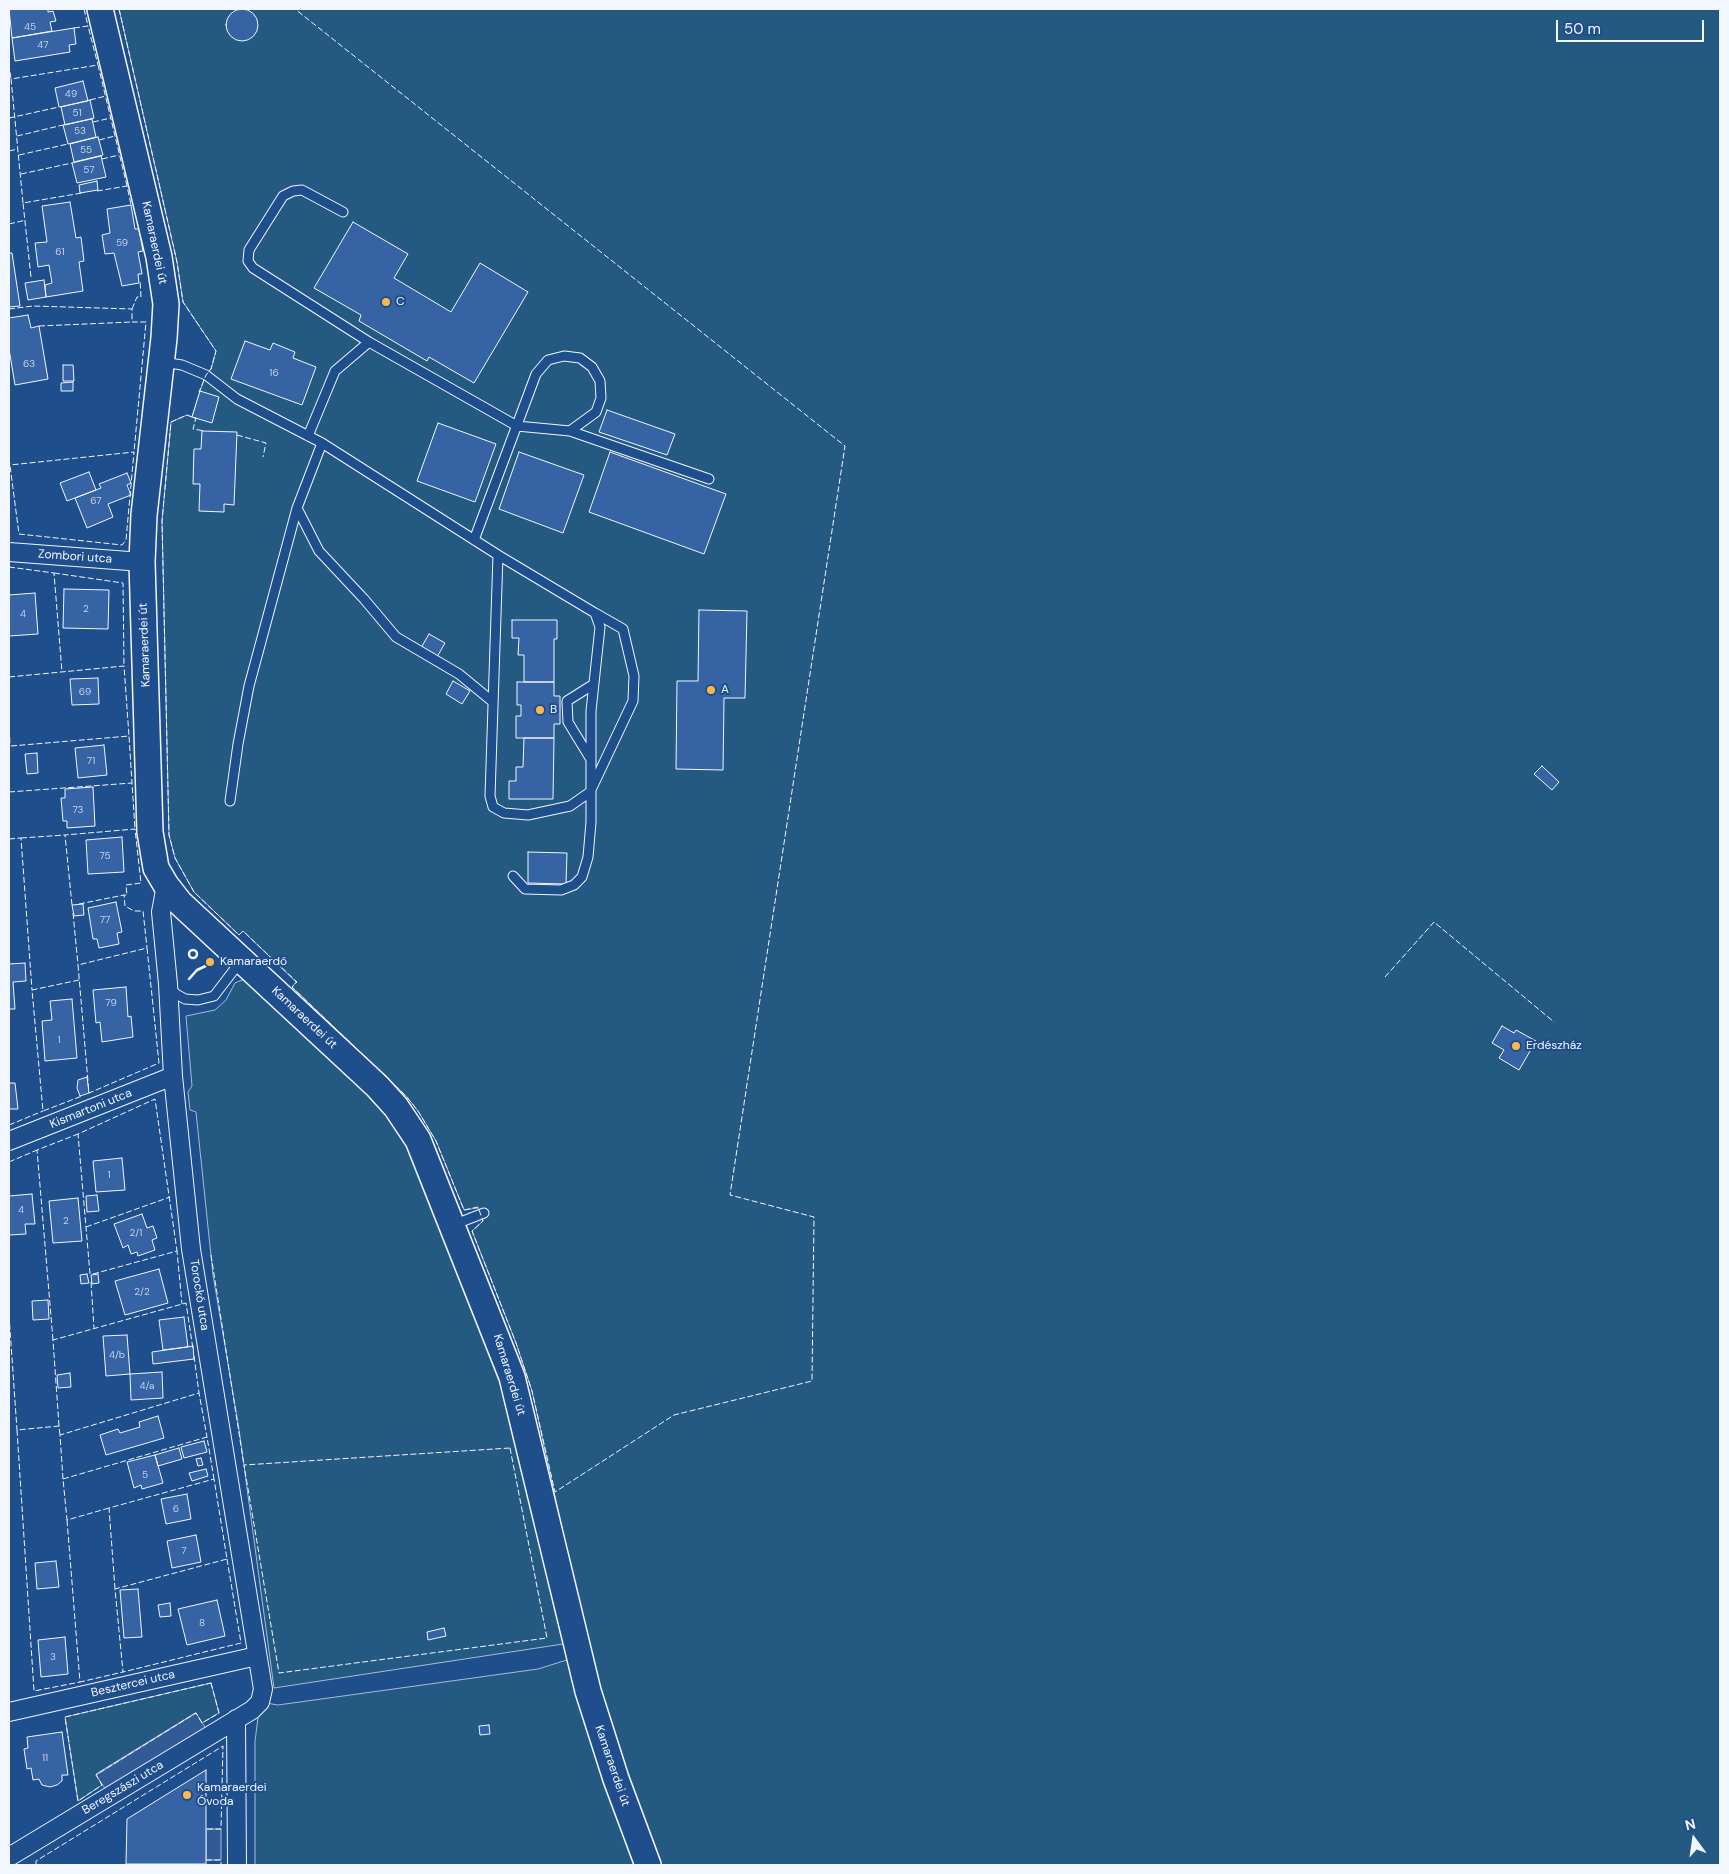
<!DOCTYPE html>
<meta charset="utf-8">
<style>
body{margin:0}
#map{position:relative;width:1729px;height:1874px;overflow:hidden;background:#1f4e8c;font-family:"DM Sans",sans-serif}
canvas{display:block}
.frame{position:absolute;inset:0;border:10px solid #f2f6ff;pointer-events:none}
.north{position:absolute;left:1669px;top:1814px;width:50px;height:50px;-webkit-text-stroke:4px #1f4e8c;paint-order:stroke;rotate:346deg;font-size:14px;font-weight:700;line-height:20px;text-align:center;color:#f2f6ff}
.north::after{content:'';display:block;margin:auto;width:18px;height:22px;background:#f2f6ff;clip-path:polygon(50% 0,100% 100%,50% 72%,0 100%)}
.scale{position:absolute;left:1556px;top:20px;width:148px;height:22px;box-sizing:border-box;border:2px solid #f2f6ff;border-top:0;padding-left:6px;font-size:15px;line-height:18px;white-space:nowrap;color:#f2f6ff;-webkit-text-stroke:4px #1f4e8c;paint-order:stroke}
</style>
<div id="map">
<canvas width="1729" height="1874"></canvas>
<div class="frame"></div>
<div class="north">N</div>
<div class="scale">50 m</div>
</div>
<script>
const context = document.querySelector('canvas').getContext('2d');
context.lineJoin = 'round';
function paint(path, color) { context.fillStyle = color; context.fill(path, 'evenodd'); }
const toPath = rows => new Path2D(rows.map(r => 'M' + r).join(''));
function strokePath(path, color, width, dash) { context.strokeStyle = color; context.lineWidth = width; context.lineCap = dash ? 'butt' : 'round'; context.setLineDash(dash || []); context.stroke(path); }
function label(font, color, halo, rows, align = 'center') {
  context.font = font + ' "DM Sans",sans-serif'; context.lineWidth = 4; context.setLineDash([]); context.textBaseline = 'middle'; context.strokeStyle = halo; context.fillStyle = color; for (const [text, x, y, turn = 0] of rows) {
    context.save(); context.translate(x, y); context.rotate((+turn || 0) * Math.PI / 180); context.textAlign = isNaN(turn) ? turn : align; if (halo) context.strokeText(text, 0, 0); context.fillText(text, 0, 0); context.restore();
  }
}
const green = toPath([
 [119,9,1720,9,1720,1865,255,1865,255,1741,260,1702,278,1705,538,1669,589,1653,532,1391,516,1343,472,1231,483,1221,478,1208,464,1210,436,1141,418,1111,406,1096,292,987,296,982,243,931,239,935,194,892,175,858,169,835,162,521,171,422,187,415,192,417,200,391,206,375,211,369,216,351,183,302,177,262,119,9],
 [242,980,245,980,385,1108,400,1129,494,1359,511,1418,563,1644,274,1688,239,1429,213,1275,196,1112,190,1110,188,1092,192,1086,186,1016,215,1010,226,1000,235,983,242,980],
 [211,1683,219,1713,202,1723,195,1713,96,1774,102,1785,78,1801,65,1717,211,1683]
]);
paint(green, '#245a82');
strokePath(green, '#a8bbd7', 1);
const parking = toPath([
 [196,1713,210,1735,110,1796,96,1775,196,1713],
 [206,1829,221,1829,221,1860,206,1860,206,1829]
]);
paint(parking, '#305b95');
strokePath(parking, '#a8bbd7', 1);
const building = toPath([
 '226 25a16 16 0 1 1 32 0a16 16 0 1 1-32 0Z',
 [9,9,48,9,48,12,53,11,56,21,50,22,52,31,12,38,9,9],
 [74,28,76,44,69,45,70,52,15,61,12,38,74,28],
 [83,81,88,101,59,107,55,88,83,81],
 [90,100,94,118,65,125,61,107,90,100],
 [92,119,96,137,68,144,63,125,92,119],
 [98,137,103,155,74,162,70,144,98,137],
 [101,156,106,177,77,183,72,163,101,156],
 [97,181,98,190,80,193,79,185,97,181],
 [70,202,76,238,81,237,84,261,79,262,83,291,46,297,45,285,52,283,49,265,38,267,35,243,47,242,42,206,70,202],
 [131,205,135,229,139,229,143,251,138,252,142,274,138,274,139,283,122,286,114,253,105,254,102,235,110,233,107,209,131,205],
 [353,222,408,254,394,278,451,312,480,263,528,292,474,383,429,357,427,361,359,321,361,315,314,288,353,222],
 [9,253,12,253,20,306,9,307,9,253],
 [44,280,46,297,28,300,25,283,44,280],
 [28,315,31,328,39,326,48,379,15,385,9,349,9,318,28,315],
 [245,341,270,350,273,343,295,352,293,358,316,367,302,405,231,379,245,341],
 [63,365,73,365,74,381,63,381,63,365],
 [73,382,73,391,61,391,61,383,73,382],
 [200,391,219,397,212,423,192,417,200,391],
 [607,410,675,434,667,455,599,432,607,410],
 [438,423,496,444,475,502,417,481,438,423],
 [202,431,237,432,234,505,224,504,224,512,199,511,200,484,193,484,194,449,201,449,202,431],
 [519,452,584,475,563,533,499,509,519,452],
 [610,452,726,494,704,554,589,512,610,452],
 [89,472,96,490,67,501,60,483,89,472],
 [127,473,131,483,127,485,131,495,108,504,113,517,87,528,75,498,101,488,99,484,127,473],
 [64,589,109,590,108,629,63,628,64,589],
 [35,593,38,634,9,636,9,595,35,593],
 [699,610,747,611,745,698,724,698,723,770,676,769,677,681,698,681,699,610],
 [512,620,557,620,557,639,554,639,554,682,524,682,524,655,518,655,519,638,512,638,512,620],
 [429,634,445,643,437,657,421,648,429,634],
 [98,678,99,704,72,705,70,679,98,678],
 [453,681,470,691,462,704,446,694,453,681],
 [517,682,554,682,554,696,560,696,560,724,554,724,554,738,516,738,516,716,521,716,521,705,517,705,517,682],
 [524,738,554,738,553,799,509,799,509,781,516,781,516,767,523,767,524,738],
 [104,745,107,775,78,778,75,748,104,745],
 [37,753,38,773,27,774,25,754,37,753],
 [1542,766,1559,782,1552,790,1534,774,1542,766],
 [93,787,95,826,67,828,67,821,63,821,61,798,65,798,65,789,93,787],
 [122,837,124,872,88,874,86,840,122,837],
 [528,852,567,853,566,884,528,883,528,852],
 [116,902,122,932,117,933,119,944,99,948,97,939,93,939,88,908,116,902],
 [83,904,84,915,74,916,72,905,83,904],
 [25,963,26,981,13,982,15,1009,9,1009,9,964,25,963],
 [126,987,128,1017,131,1016,133,1037,102,1042,100,1022,96,1023,93,990,126,987],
 [72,999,77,1058,45,1061,42,1021,52,1020,50,1001,72,999],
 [1502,1026,1514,1033,1516,1030,1536,1041,1519,1070,1499,1058,1504,1050,1492,1043,1502,1026],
 [87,1077,89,1093,80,1096,77,1088,78,1080,87,1077],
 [9,1083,15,1083,18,1109,9,1109,9,1083],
 [122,1158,125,1190,96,1192,93,1161,122,1158],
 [32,1194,35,1224,25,1224,26,1234,9,1235,9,1196,32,1194],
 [97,1195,99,1211,87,1212,86,1196,97,1195],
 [78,1198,82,1241,53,1243,49,1201,78,1198],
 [142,1214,147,1228,153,1226,157,1238,152,1240,155,1250,138,1256,137,1252,131,1254,128,1245,123,1248,114,1224,142,1214],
 [159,1269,168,1303,125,1315,115,1281,159,1269],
 [87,1274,89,1283,81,1284,80,1275,87,1274],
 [98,1274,99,1283,92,1284,91,1275,98,1274],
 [48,1300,49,1319,33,1320,32,1301,48,1300],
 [184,1317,188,1347,163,1350,159,1320,184,1317],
 [127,1335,130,1374,106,1376,103,1336,127,1335],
 [193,1346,194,1359,153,1364,152,1352,193,1346],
 [162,1372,163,1398,131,1400,130,1374,162,1372],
 [70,1373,71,1387,58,1388,57,1375,70,1373],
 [158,1416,164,1438,106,1455,100,1435,118,1429,120,1433,140,1427,139,1422,158,1416],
 [204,1441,207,1452,184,1458,181,1447,204,1441],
 [179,1448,182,1459,158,1466,155,1455,179,1448],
 [155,1455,163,1483,142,1489,141,1485,134,1488,127,1462,155,1455],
 [201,1458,203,1465,198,1466,196,1459,201,1458],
 [206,1469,208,1476,192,1481,189,1473,206,1469],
 [187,1494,191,1519,166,1524,161,1499,187,1494],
 [196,1535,201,1562,172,1568,167,1541,196,1535],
 [56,1561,59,1587,37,1589,35,1563,56,1561],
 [138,1589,142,1637,124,1638,120,1590,138,1589],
 [217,1600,225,1636,187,1645,178,1609,217,1600],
 [170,1603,171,1616,160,1617,158,1605,170,1603],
 [444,1628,446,1636,428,1640,427,1632,444,1628],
 [65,1637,68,1674,41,1677,38,1640,65,1637],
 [489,1725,490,1734,480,1735,479,1726,489,1725],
 [62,1732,68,1775,62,1775,62,1781,57,1785,50,1787,42,1785,39,1779,33,1780,31,1768,27,1769,24,1749,28,1748,27,1737,62,1732],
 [206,1770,206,1864,126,1864,127,1819,206,1770]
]);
paint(building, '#3563a3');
strokePath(building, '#f2f6ff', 1);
const lane = toPath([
 [343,212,302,190,293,191,283,196,249,250,248,261,253,268,369,342,517,426,570,431,709,479],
 [162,362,182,365,206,375,237,399,322,443,498,555,490,796,493,807,504,813,528,815,570,806,590,792,633,701,634,676,623,629,595,613],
 [308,436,335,371,369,342],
 [297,508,319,551,364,599,396,637,459,674,493,702],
 [474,540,536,374,548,360,564,356,580,358,592,367,600,381,601,398,596,412,570,431],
 [498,555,595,613,600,627,591,711,591,822,588,857,582,877,574,885,561,890,525,889,513,876],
 [590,758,568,722,567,701,594,684],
 [230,801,238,744,249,686,297,508,322,443],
 [170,987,176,994,185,999,198,1000,214,996,240,962],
 [453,1225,484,1213]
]);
const street = toPath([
 [9,552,142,562],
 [9,1141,173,1076],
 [9,1712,257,1656],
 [236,1719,237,1865],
 [9,1857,252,1710,260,1702,263,1689,191,1249,173,1076,168,984,161,912,166,885]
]);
const secondary = toPath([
 [100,9,159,257,166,304,164,338,144,515,142,562,150,832,156,868,166,885,180,903,377,1086,396,1107,418,1140,512,1377,588,1691,616,1779,648,1865]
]);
strokePath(lane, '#f2f6ff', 11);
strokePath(street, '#f2f6ff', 20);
strokePath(secondary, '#f2f6ff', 28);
strokePath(lane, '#1f4e8c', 9);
strokePath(street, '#1f4e8c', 18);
strokePath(secondary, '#1f4e8c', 25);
strokePath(toPath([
 [84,9,88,26],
 [119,9,177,262,183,302,216,351,211,369,206,375,199,392],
 [74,28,88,26,98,65],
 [9,64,11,79,9,80],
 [90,100,106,96],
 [9,118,59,107],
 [93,122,111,118],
 [17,136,63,125],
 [99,140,115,136],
 [9,151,18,149],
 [19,155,68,144],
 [102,159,119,155],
 [21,174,72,163],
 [97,191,127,186,131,205],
 [23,203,11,79,98,65,127,186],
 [9,224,26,220],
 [31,277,23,203,82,193],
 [9,309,33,306,132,309,132,322,146,322,134,452],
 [132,309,137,297,141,297,140,280],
 [39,326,132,322],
 [192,417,187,415,171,422,162,521,169,835,175,858,194,892,239,935,243,931,297,982,292,987,406,1096,418,1111,436,1141,464,1210,478,1207,483,1221,472,1231,516,1343,532,1391,555,1492,674,1415,812,1381,814,1217,730,1195,845,446,295,9],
 [194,418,196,418,193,429,205,431],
 [237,435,266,443,263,457],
 [9,458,19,534,122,545,126,540,134,452,10,465],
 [9,567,54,573,62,672],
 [54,573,123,583,124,666],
 [9,677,124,666,129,736],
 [9,720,10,746],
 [11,746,129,736,132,783],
 [9,792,132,783,135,829],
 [21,838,65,835],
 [9,839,21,838,32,990],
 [79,904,124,895,125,906,134,911,143,911,147,948],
 [72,905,65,835,135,829,141,883,126,885,127,895,124,895],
 [73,913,78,965],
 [147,948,159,1063,89,1093,78,965,147,948],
 [1385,977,1434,922,1554,1022],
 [79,980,32,990,43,1111,82,1096],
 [9,1125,43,1111],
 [9,1162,37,1150],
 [86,1227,170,1197],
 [211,1255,244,1465],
 [90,1274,78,1134,155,1099,177,1251],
 [93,1274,177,1251,182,1304],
 [91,1282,94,1328],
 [9,1315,17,1430],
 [53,1340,37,1150,78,1134],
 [194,1356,199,1393],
 [59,1426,53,1340,186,1303,193,1349],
 [60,1435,59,1426,17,1430,34,1691,80,1682],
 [510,1448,547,1638,279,1673,244,1465,510,1448],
 [63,1479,60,1435,199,1393,207,1437],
 [109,1508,67,1520,63,1479,207,1437,214,1479],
 [67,1520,80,1682,123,1672],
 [227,1559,241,1643,123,1672,115,1589,227,1559],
 [115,1589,109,1508,214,1479,227,1559],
 [211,1683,219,1713,202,1723,196,1713,96,1775,102,1785,78,1801,65,1717,211,1683],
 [206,1860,221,1860,221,1865],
 [36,1865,36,1861,223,1746,221,1829,206,1829]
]), '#f2f6ff', 1, [6, 2.5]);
strokePath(toPath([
 '189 954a4 4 0 1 1 8 0a4 4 0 1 1-8 0Z',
 [189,979,197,970,210,964]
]), '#f2f6ff', 2.5);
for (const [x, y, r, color] of [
 [386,302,5,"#ffb74d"],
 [711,690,5,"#ffb74d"],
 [540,710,5,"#ffb74d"],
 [210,962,5,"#ffb74d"],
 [1516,1046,5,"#ffb74d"],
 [187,1795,5,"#ffb74d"]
]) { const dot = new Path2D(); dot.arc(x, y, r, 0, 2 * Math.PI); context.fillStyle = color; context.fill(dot); strokePath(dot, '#1f4e8c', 2); }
label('10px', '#c3d1e8', null, [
 ["45",30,27],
 ["47",43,45],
 ["49",71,94],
 ["51",77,113],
 ["53",80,131],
 ["55",86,150],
 ["57",89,170],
 ["59",122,243],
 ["61",60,252],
 ["63",29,364],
 ["16",274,373],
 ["67",96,501],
 ["2",86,609],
 ["4",23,614],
 ["69",85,692],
 ["71",91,761],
 ["73",78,810],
 ["75",105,856],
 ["77",105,920],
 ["79",111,1003],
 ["1",59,1040],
 ["1",109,1175],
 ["4",21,1210],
 ["2",66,1221],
 ["2/1",136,1233],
 ["2/2",142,1292],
 ["4/b",117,1355],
 ["4/a",147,1386],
 ["5",145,1475],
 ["6",176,1509],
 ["7",184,1551],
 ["8",202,1623],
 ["3",53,1657],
 ["11",45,1758]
]);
label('12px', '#f2f6ff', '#1f4e8c', [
 ["Kamaraerdei út",154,243,78],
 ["Zombori utca",75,557,4],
 ["Kamaraerdei út",145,645,-92],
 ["Kamaraerdei út",304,1018,43],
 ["Kismartoni utca",91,1109,-22],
 ["Torockó utca",199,1295,81],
 ["Kamaraerdei út",509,1375,73],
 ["Besztercei utca",133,1684,-13],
 ["Kamaraerdei út",612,1766,71],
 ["Beregszászi utca",123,1788,-31]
]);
label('12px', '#f2f6ff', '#1f4e8c', [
 ["C",396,302],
 ["A",721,690],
 ["B",550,710],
 ["Kamaraerdő",220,962],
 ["Erdészház",1526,1046],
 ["Kamaraerdei",197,1788],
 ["Óvoda",197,1802]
], 'left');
</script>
